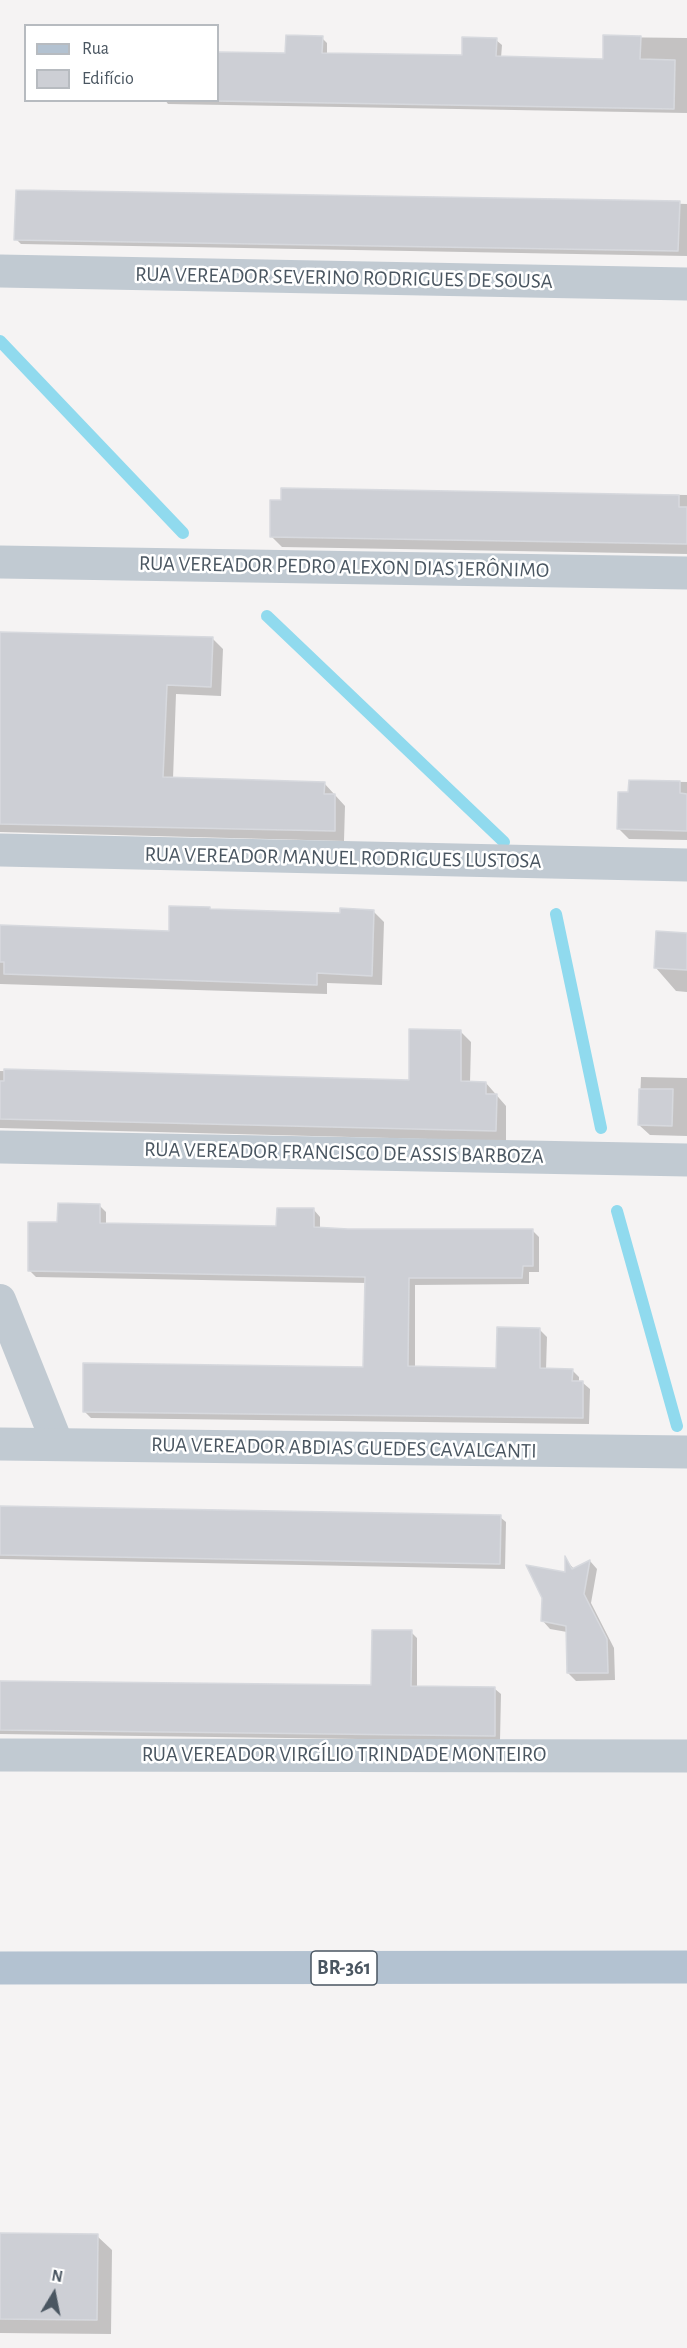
<!DOCTYPE html>
<meta charset="utf-8">
<style>
body{margin:0}
#map{position:relative;width:687px;height:2348px;overflow:hidden;background:#f5f3f3;font-family:"Alegreya Sans",sans-serif}
canvas{display:block}
.legend{position:absolute;left:24px;top:24px;width:195px;height:78px;box-sizing:border-box;background:#fff;border:2px solid #b7bbc0;margin:0;padding:8px 10px;list-style:none;font-size:18px;color:#4a5661}
.legend li{display:flex;align-items:center;gap:12px;height:30px}
.legend b{width:30px;border:2px solid #b7bbc0}
.north{position:absolute;left:24px;top:2264px;width:60px;height:60px;-webkit-text-stroke:4px #fff;paint-order:stroke;rotate:10deg;font-size:16px;font-weight:700;line-height:24px;text-align:center;color:#4a5661}
.north::after{content:'';display:block;margin:auto;width:21px;height:27px;background:#4a5661;clip-path:polygon(50% 0,100% 100%,50% 72%,0 100%)}
</style>
<div id="map">
<canvas width="687" height="2348"></canvas>
<ul class="legend">
<li><b style="height:8px;background:#b3c2d1"></b>Rua</li>
<li><b style="height:16px;background:#cdcfd5"></b>Edifício</li>
</ul>
<div class="north">N</div>
</div>
<script>
const context = document.querySelector('canvas').getContext('2d');
context.lineJoin = 'round';
function paint(path, color) { context.fillStyle = color; context.fill(path, 'evenodd'); }
const toPath = rows => new Path2D(rows.map(r => 'M' + r).join(''));
function strokePath(path, color, width, dash) { context.strokeStyle = color; context.lineWidth = width; context.lineCap = dash ? 'butt' : 'round'; context.setLineDash(dash || []); context.stroke(path); }
function label(font, color, halo, rows, align = 'center') {
  context.font = font + ' "Alegreya Sans",sans-serif'; context.lineWidth = 5; context.setLineDash([]); context.textBaseline = 'middle'; context.strokeStyle = halo; context.fillStyle = color; for (const [text, x, y, turn = 0] of rows) {
    context.save(); context.translate(x, y); context.rotate((+turn || 0) * Math.PI / 180); context.textAlign = isNaN(turn) ? turn : align; if (halo) context.strokeText(text, 0, 0); context.fillText(text, 0, 0); context.restore();
  }
}
paint(toPath([
 [605,37,687,38,687,113,168,104,165,100,218,100,218,53,286,55,322,38,327,43,327,55,463,56,496,40,502,45,501,58,605,60],
 [523,199,687,204,687,256,21,244,16,239],
 [282,489,687,495,687,554,282,547,271,536,282,502],
 [0,633,213,639,223,649,221,696,176,694,173,779,324,783,345,806,344,841,0,832],
 [630,781,687,782,687,840,629,839,618,828,630,794],
 [212,911,342,914,373,911,384,922,382,985,327,983,327,994,0,984,0,927,170,932],
 [687,935,687,992,676,991,656,968],
 [461,1032,471,1042,470,1083,486,1083,506,1106,506,1141,0,1128,0,1071,410,1081],
 [641,1077,687,1078,687,1136,650,1135,639,1125],
 [100,1206,106,1212,106,1224,278,1228,314,1210,320,1217,320,1229,532,1230,539,1237,539,1272,529,1272,529,1284,415,1285,415,1368,498,1370,540,1330,547,1337,546,1370,572,1370,579,1377,579,1383,583,1383,590,1389,589,1424,91,1418,84,1411,364,1368,367,1283,36,1277,29,1270,59,1224],
 [0,1507,500,1517,506,1522,505,1569,0,1559],
 [566,1560,574,1569,590,1561,597,1569,591,1603,614,1648,615,1680,576,1681,568,1673,567,1632,550,1629,542,1620,567,1574],
 [411,1632,417,1638,417,1688,495,1689,501,1694,500,1741,0,1734,0,1682,372,1686],
 [0,2235,97,2236,112,2250,111,2334,0,2333]
]), '#0003');
strokePath(toPath([
 [0,341,183,533],
 [267,616,504,842],
 [556,914,601,1128],
 [617,1211,677,1426]
]), '#90daee', 12);
const building = toPath([
 [286,35,323,36,322,53,462,55,462,37,497,38,496,56,603,59,603,35,641,36,640,59,675,60,674,109,218,101,218,52,285,53,286,35],
 [16,190,680,201,678,251,14,240,16,190],
 [281,488,679,495,679,507,687,507,687,544,270,537,270,500,281,500,281,488],
 [0,632,213,637,211,687,167,685,163,777,325,782,324,794,335,794,335,831,0,824,0,632],
 [629,780,680,781,680,793,687,794,687,831,617,829,618,792,628,792,629,780],
 [169,906,210,907,210,909,340,913,340,908,374,910,372,976,317,973,317,985,4,974,4,962,0,962,0,925,169,931,169,906],
 [656,931,687,933,687,970,654,968,656,931],
 [409,1029,461,1030,461,1081,486,1082,486,1094,497,1094,496,1131,0,1119,0,1081,4,1081,4,1069,409,1080,409,1029],
 [639,1089,673,1089,672,1126,638,1125,639,1089],
 [58,1203,100,1204,100,1223,276,1226,277,1208,314,1208,314,1227,348,1229,533,1229,533,1266,523,1266,522,1278,409,1278,408,1366,496,1368,497,1327,540,1328,540,1368,573,1369,572,1381,583,1381,583,1418,83,1412,83,1363,363,1367,365,1277,28,1271,28,1222,57,1222,58,1203],
 [0,1506,501,1515,500,1564,0,1555,0,1506],
 [565,1556,572,1569,590,1560,584,1594,607,1639,608,1673,567,1673,566,1626,541,1621,542,1598,526,1565,565,1572,565,1556],
 [372,1630,412,1630,411,1686,495,1687,495,1736,0,1730,0,1681,371,1685,372,1630],
 [0,2233,98,2234,97,2320,0,2319,0,2233]
]);
paint(building, '#cdcfd5');
strokePath(building, '#d7d9de', 1.5);
strokePath(toPath([
 [0,1300,58,1445]
]), '#c1cad2', 32);
strokePath(toPath([
 [0,271,687,284],
 [0,562,687,573],
 [0,850,687,865],
 [0,1147,687,1160],
 [0,1444,687,1452],
 [0,1755,687,1756]
]), '#c1cad2', 33);
strokePath(toPath([
 [0,1968,687,1967]
]), '#b3c2d1', 33);
for (const [x, y, w] of [
 [344,1968,66]
]) { const box = new Path2D(); box.roundRect(x - w / 2, y - 17, w, 34, 4.5); context.fillStyle = '#fff'; context.fill(box); strokePath(box, '#4a5661', 1.5); }
label('bold 20px', '#4a5661', null, [
 ["BR-361",344,1968]
]);
label('21px', '#4a5661', '#fff', [
 ["RUA VEREADOR SEVERINO RODRIGUES DE SOUSA",344,278,1],
 ["RUA VEREADOR PEDRO ALEXON DIAS JERÔNIMO",344,567,1],
 ["RUA VEREADOR MANUEL RODRIGUES LUSTOSA",343,858,1],
 ["RUA VEREADOR FRANCISCO DE ASSIS BARBOZA",344,1153,1],
 ["RUA VEREADOR ABDIAS GUEDES CAVALCANTI",344,1448,1],
 ["RUA VEREADOR VIRGÍLIO TRINDADE MONTEIRO",344,1755]
]);
</script>
